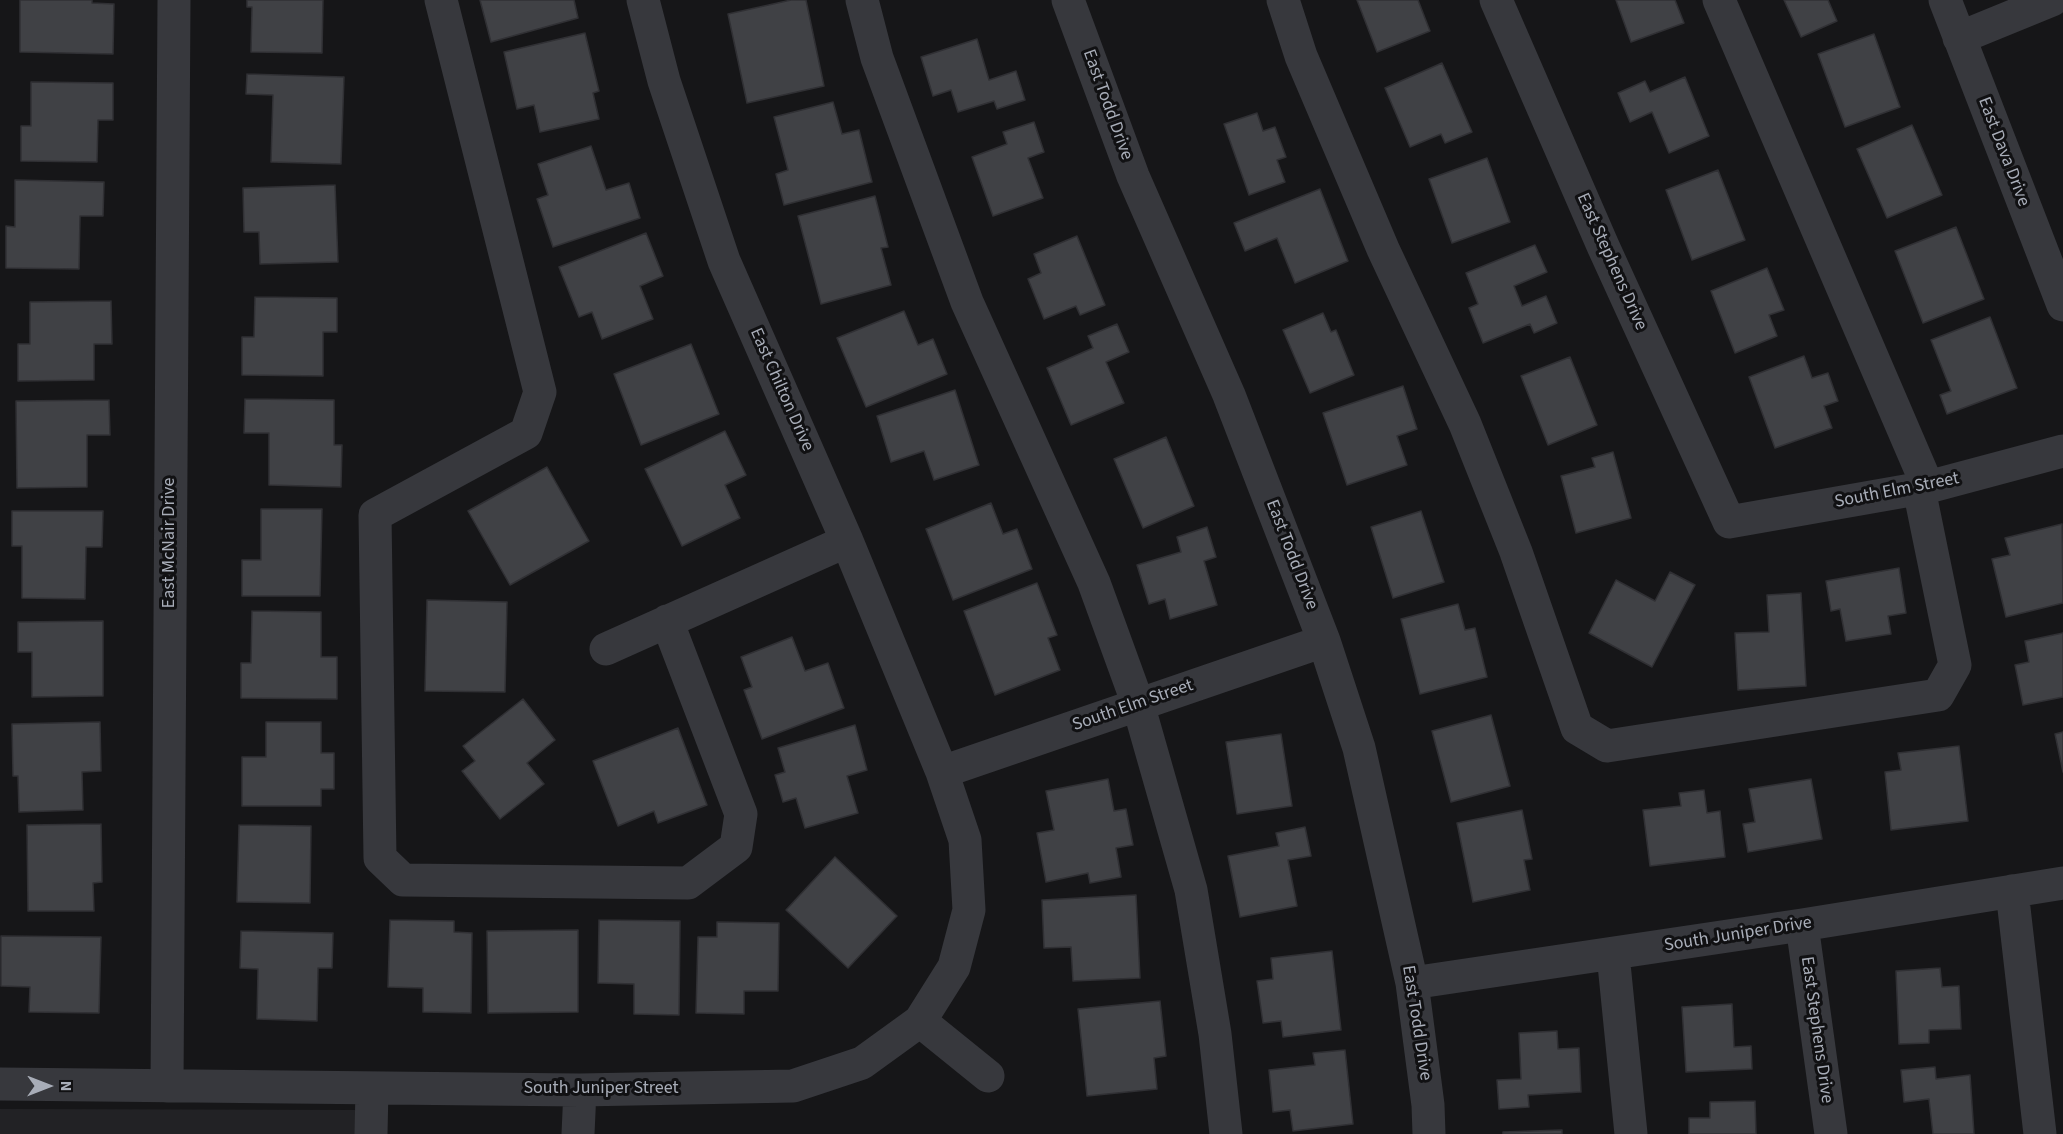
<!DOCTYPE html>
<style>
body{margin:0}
#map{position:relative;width:2063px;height:1134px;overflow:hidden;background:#161618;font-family:"Source Sans 3",sans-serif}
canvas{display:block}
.north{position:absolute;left:18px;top:1056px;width:60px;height:60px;-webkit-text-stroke:4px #111113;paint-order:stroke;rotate:90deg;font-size:16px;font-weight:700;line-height:24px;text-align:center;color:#a8adb8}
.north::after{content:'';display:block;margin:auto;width:21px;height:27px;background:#a8adb8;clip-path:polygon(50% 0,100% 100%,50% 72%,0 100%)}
</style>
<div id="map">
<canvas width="2063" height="1134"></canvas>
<div class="north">N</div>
</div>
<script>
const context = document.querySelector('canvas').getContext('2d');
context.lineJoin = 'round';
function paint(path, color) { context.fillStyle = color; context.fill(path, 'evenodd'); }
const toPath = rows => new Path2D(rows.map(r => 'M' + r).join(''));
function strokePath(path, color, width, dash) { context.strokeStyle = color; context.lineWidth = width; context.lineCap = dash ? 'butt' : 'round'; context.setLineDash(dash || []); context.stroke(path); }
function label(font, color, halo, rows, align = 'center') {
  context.font = font + ' "Source Sans 3",sans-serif'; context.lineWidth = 6; context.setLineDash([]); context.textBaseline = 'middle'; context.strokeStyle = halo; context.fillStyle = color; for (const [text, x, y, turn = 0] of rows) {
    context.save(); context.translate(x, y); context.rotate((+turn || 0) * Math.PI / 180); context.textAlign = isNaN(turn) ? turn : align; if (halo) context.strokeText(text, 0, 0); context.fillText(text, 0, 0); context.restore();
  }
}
paint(toPath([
 [0,1109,361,1110,361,1134,0,1134]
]), '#222225');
const building = toPath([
 [20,0,92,0,92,3,114,4,113,54,20,52,20,0],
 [247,0,323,0,322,53,251,52,252,7,247,7,247,0],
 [480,0,574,0,578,18,491,42,480,0],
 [791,0,806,0,824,86,747,103,728,14,791,0],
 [1357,0,1418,0,1430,31,1377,52,1357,0],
 [1616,0,1675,0,1684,23,1631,42,1616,0],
 [1784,0,1828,0,1837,21,1801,37,1784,0],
 [585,33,599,91,593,93,599,119,540,132,534,105,517,109,504,52,585,33],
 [1874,34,1900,107,1845,127,1818,54,1874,34],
 [977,39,989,80,1016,71,1025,100,997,109,994,101,958,112,951,90,933,96,921,57,977,39],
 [1442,63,1472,132,1445,143,1441,134,1410,147,1385,88,1442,63],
 [247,74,344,77,341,164,271,162,273,95,246,94,247,74],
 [1685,77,1709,136,1669,153,1652,112,1630,122,1618,93,1645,81,1650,92,1685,77],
 [31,82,113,83,113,120,98,120,97,162,21,161,21,126,31,126,31,82],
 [833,102,842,134,859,130,872,182,784,205,776,174,788,170,774,117,833,102],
 [1257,113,1263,131,1275,127,1286,157,1277,160,1285,182,1249,195,1224,124,1257,113],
 [1034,122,1044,152,1028,158,1043,198,993,216,972,157,1007,144,1003,132,1034,122],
 [1912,125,1942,195,1887,218,1857,149,1912,125],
 [591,146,606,190,629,183,640,218,553,247,537,199,548,195,538,164,591,146],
 [1487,158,1510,222,1452,243,1429,179,1487,158],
 [1718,170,1745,240,1692,260,1666,190,1718,170],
 [15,180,104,182,103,216,80,216,79,269,6,268,6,226,15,227,15,180],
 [335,185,338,262,260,264,259,232,244,232,243,188,335,185],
 [1320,189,1348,261,1295,283,1277,238,1245,251,1234,223,1320,189],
 [875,196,888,247,881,248,891,285,821,304,798,216,875,196],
 [1956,227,1984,299,1923,323,1895,251,1956,227],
 [646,233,663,276,640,286,653,319,602,339,592,312,579,317,559,267,646,233],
 [1077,236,1105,305,1080,315,1076,306,1044,319,1028,279,1041,273,1034,254,1077,236],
 [1535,245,1547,272,1514,286,1522,306,1546,296,1557,323,1534,333,1530,324,1483,343,1469,308,1478,304,1466,273,1535,245],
 [1767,268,1784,310,1769,315,1777,336,1735,353,1711,291,1767,268],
 [255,297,337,298,337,332,323,332,323,376,242,375,242,337,254,337,255,297],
 [111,301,112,344,94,344,94,380,18,381,18,344,30,344,30,302,111,301],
 [904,311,918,345,933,339,947,374,866,407,837,338,904,311],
 [1323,313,1331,332,1336,330,1354,375,1310,393,1283,330,1323,313],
 [1990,317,2017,388,1947,414,1940,395,1951,391,1931,340,1990,317],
 [1117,324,1129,352,1106,362,1124,403,1071,425,1047,368,1093,348,1088,336,1117,324],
 [691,344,719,414,641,445,614,374,691,344],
 [1804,356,1812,378,1828,373,1838,401,1824,406,1832,428,1775,448,1749,377,1804,356],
 [1570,357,1597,425,1548,445,1521,376,1570,357],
 [1403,386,1417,429,1397,436,1407,465,1347,485,1323,413,1403,386],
 [955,390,979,465,934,480,924,451,891,462,877,416,955,390],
 [245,399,334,400,334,445,342,445,341,487,269,485,269,433,244,433,245,399],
 [109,400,110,435,87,435,87,487,17,488,16,401,109,400],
 [725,431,746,475,725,485,740,518,682,546,645,469,725,431],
 [1166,437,1194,506,1143,528,1114,459,1166,437],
 [1613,452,1631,518,1576,533,1561,476,1595,467,1592,458,1613,452],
 [547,467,589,541,510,585,468,511,547,467],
 [991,503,1003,534,1017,529,1032,569,953,600,926,529,991,503],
 [261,509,322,509,320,596,242,596,242,560,261,560,261,509],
 [12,511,103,511,102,547,86,547,85,599,22,598,22,546,12,546,12,511],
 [1421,511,1444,582,1393,598,1371,527,1421,511],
 [2062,524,2063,603,2006,617,1992,559,2010,555,2005,538,2062,524],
 [1207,527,1216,557,1204,561,1217,605,1170,619,1165,599,1149,604,1137,565,1181,552,1177,537,1207,527],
 [1899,568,1906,613,1888,616,1891,634,1846,641,1840,609,1831,611,1826,581,1899,568],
 [1670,572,1695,585,1652,667,1589,633,1616,580,1655,601,1670,572],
 [1037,583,1057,635,1048,638,1060,670,995,695,964,611,1037,583],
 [1801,593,1806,686,1738,690,1735,633,1769,632,1767,595,1801,593],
 [427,600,507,602,505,692,425,691,427,600],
 [1458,604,1465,630,1475,628,1487,677,1420,694,1401,619,1458,604],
 [252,611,321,612,321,657,337,657,337,699,241,698,241,663,251,663,252,611],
 [103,621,103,696,32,697,32,652,18,652,18,622,103,621],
 [2063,633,2063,697,2023,705,2015,665,2029,662,2025,641,2063,633],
 [792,637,805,671,828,663,844,708,762,739,744,690,752,687,741,657,792,637],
 [523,699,555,740,527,763,544,784,500,819,462,771,475,761,463,746,523,699],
 [1491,715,1510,786,1451,802,1432,731,1491,715],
 [100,722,101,771,82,772,83,810,19,812,18,776,13,776,12,724,100,722],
 [266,722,321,722,321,753,334,753,334,789,321,789,321,806,242,806,242,757,266,757,266,722],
 [855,725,867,770,847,776,858,813,805,828,796,798,783,802,775,775,785,772,778,748,855,725],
 [678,728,707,805,658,823,654,811,618,826,593,761,678,728],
 [2063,732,2063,772,2055,734,2063,732],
 [1281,734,1292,806,1237,814,1226,742,1281,734],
 [1959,746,1968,821,1891,830,1885,772,1901,770,1898,753,1959,746],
 [1108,779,1114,811,1126,809,1133,845,1116,848,1121,877,1090,883,1088,873,1046,882,1037,833,1054,830,1046,791,1108,779],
 [1811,779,1822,839,1748,852,1743,824,1755,822,1749,789,1811,779],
 [1704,790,1707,813,1720,811,1725,857,1650,866,1643,810,1681,806,1679,793,1704,790],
 [1522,810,1532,859,1524,860,1530,890,1473,902,1457,823,1522,810],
 [101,824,102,882,93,883,94,911,28,911,27,825,101,824],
 [239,825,311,826,310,903,237,902,239,825],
 [1305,827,1311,856,1288,860,1297,906,1240,917,1228,856,1279,846,1276,833,1305,827],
 [835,857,897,916,848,968,786,910,835,857],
 [1136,895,1140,978,1073,981,1071,947,1044,948,1042,900,1136,895],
 [390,920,454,921,454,932,472,933,471,1013,423,1012,423,988,388,987,390,920],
 [599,920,680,921,679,1015,634,1014,634,984,598,983,599,920],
 [717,922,779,923,778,991,744,991,744,1014,696,1013,698,937,717,937,717,922],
 [578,930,578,1012,488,1013,487,931,578,930],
 [241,931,333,933,332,968,318,968,317,1021,257,1019,258,969,240,968,241,931],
 [1,936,101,937,99,1013,29,1012,30,987,1,986,1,936],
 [1332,951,1341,1030,1283,1037,1281,1021,1263,1023,1257,981,1273,979,1271,958,1332,951],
 [1940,968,1942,987,1959,986,1961,1029,1929,1030,1929,1043,1899,1044,1896,971,1940,968],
 [1160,1001,1166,1056,1154,1058,1157,1089,1087,1096,1078,1009,1160,1001],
 [1732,1004,1734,1047,1751,1046,1752,1069,1686,1072,1682,1007,1732,1004],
 [1557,1031,1558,1049,1579,1048,1581,1092,1528,1095,1529,1107,1499,1109,1497,1080,1521,1079,1519,1033,1557,1031],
 [1345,1050,1353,1124,1293,1131,1290,1110,1273,1112,1269,1070,1315,1065,1313,1053,1345,1050],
 [1935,1067,1936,1079,1970,1075,1974,1134,1933,1134,1929,1099,1904,1102,1901,1070,1935,1067],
 [1755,1101,1756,1134,1689,1134,1689,1118,1710,1118,1710,1102,1755,1101],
 [1562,1130,1562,1134,1503,1134,1503,1132,1562,1130]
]);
paint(building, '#404145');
strokePath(building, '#303034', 1.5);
strokePath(toPath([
 [441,0,540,392,526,433,375,515,380,858,403,880,688,883,736,847,741,814,667,621],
 [862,0,877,58,967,302,1094,583,1138,704,1191,890,1215,1034,1226,1134],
 [1068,0,1133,176,1229,395,1324,641,1359,748,1412,983,1428,1105,1429,1134],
 [1283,0,1301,56,1383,249,1465,424,1516,552,1577,728,1607,746,1938,695,1955,665,1919,489],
 [1496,0,1603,246,1729,522,1928,487,2063,451],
 [1719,0,1928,487],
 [1945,0,2063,305],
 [1959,38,2052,0],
 [606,649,847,541],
 [942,772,1324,641],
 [2012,891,2040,1134],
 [1802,925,1831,1134],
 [1613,954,1631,1134],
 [1412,983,1802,925,2063,883],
 [920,1021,988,1076],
 [0,1084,580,1090,793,1086,862,1063,920,1021,954,967,969,910,965,840,942,772,847,541,724,261,664,81,643,0],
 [167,1086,174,0],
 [371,1134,372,1089],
 [578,1134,580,1090]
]), '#37383d', 33);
label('18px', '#a8adb8', '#111113', [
 ["East Todd Drive",1107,105,70],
 ["East Dava Drive",2003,152,69],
 ["East Stephens Drive",1611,262,66],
 ["East Chilton Drive",781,390,66],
 ["South Elm Street",1897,491,-11],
 ["East McNair Drive",170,543,-90],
 ["East Todd Drive",1291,555,69],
 ["South Elm Street",1133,706,-19],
 ["South Juniper Drive",1738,935,-9],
 ["East Todd Drive",1416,1023,81],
 ["East Stephens Drive",1816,1030,82],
 ["South Juniper Street",601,1089]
]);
</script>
